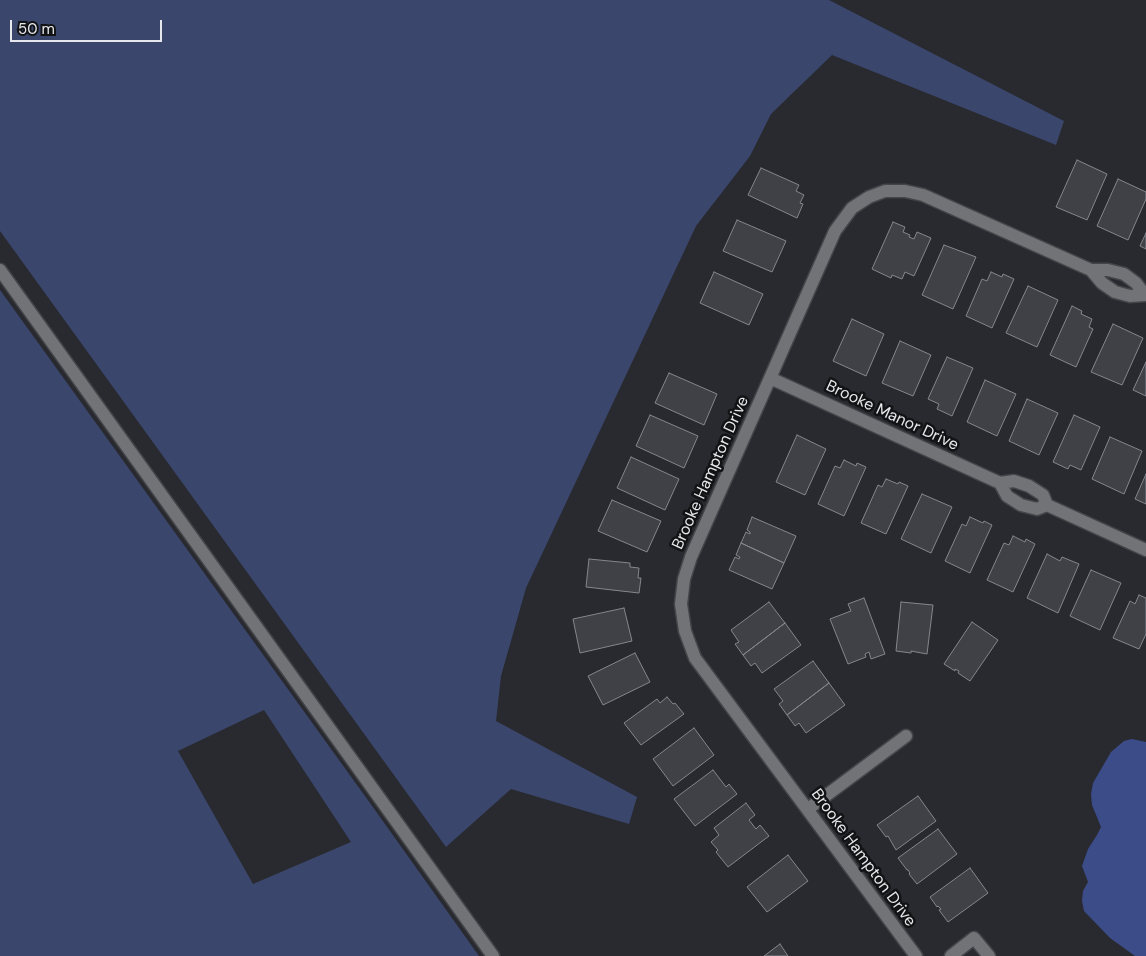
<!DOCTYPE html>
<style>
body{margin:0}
#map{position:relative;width:1146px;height:956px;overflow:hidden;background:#282a2f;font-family:"DM Sans",sans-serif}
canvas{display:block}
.scale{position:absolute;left:10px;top:20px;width:152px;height:22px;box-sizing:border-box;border:2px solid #e7e8ec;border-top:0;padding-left:6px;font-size:15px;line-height:18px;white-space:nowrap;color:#e7e8ec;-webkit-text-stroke:4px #121315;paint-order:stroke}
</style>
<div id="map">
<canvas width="1146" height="956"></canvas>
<div class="scale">50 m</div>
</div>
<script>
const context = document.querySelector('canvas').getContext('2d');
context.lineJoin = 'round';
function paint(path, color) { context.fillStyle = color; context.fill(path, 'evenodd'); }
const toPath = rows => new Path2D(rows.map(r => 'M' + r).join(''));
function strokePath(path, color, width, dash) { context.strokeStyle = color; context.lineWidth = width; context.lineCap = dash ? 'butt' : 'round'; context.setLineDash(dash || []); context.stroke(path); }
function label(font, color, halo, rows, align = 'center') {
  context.font = font + ' "DM Sans",sans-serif'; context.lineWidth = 5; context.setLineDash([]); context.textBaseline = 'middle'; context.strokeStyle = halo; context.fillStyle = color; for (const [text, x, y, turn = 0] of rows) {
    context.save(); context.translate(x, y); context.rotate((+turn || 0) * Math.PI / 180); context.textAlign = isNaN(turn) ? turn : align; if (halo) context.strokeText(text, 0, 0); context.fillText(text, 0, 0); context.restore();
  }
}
paint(toPath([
 [0,0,829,0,1064,121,1056,145,832,55,771,114,750,156,696,226,526,588,501,676,496,721,637,797,629,824,511,789,446,847,0,231],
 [0,290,370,803,479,956,0,956],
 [264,710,351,842,253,884,178,751]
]), '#3b466c');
paint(toPath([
 [1132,739,1146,742,1146,956,1135,956,1110,938,1084,911,1082,901,1083,891,1088,882,1082,866,1088,849,1097,835,1101,827,1092,805,1091,794,1093,783,1111,752,1124,741]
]), '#3c4c89');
const building = toPath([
 [1077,160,1107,174,1087,220,1056,207,1077,160],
 [761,168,799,185,796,191,804,195,800,203,803,204,797,218,748,195,761,168],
 [1118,179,1146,192,1146,199,1128,240,1097,226,1118,179],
 [737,220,786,241,772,272,723,251,737,220],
 [893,222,905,227,903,232,910,235,909,237,914,239,917,232,931,238,914,276,905,272,902,279,892,275,891,278,872,269,893,222],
 [1146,233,1146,249,1140,246,1146,233],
 [944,245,976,257,953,309,922,295,944,245],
 [714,272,763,294,749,325,700,303,714,272],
 [991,272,1002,277,1003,274,1014,279,992,328,966,316,982,279,987,281,991,272],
 [1028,286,1058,300,1037,347,1006,333,1028,286],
 [1072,306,1082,311,1081,314,1092,319,1089,327,1093,329,1076,367,1050,355,1072,306],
 [852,319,884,334,866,376,833,361,852,319],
 [1113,324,1143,338,1122,385,1091,372,1113,324],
 [900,341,931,355,913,396,882,383,900,341],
 [947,357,973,368,952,416,937,409,939,404,928,399,947,357],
 [1146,362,1146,396,1133,390,1146,362],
 [669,373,717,394,704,425,655,403,669,373],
 [985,380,1016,394,997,436,967,422,985,380],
 [1027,399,1058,413,1039,455,1009,441,1027,399],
 [650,415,698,436,684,468,636,446,650,415],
 [1074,415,1100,427,1081,470,1070,465,1068,469,1053,462,1074,415],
 [797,435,826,449,805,495,776,482,797,435],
 [1110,437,1142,451,1124,494,1092,479,1110,437],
 [631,457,679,479,665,510,617,488,631,457],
 [844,460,856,466,857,463,866,467,844,516,818,504,835,466,840,468,844,460],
 [1146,474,1146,504,1135,499,1146,474],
 [886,479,898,484,899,482,908,486,886,534,861,523,878,485,882,487,886,479],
 [922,494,952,507,931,553,901,539,922,494],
 [612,500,661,521,647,552,598,531,612,500],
 [752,517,796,536,784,563,741,543,746,532,750,534,750,532,747,530,752,517],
 [970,517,983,523,984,521,992,525,970,573,945,561,962,524,966,526,970,517],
 [1013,536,1025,542,1026,539,1035,544,1013,592,987,580,1004,543,1009,545,1013,536],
 [741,543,784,563,772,589,729,570,735,557,739,559,740,557,736,555,741,543],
 [1047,554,1060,561,1062,557,1079,564,1058,613,1027,598,1047,554],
 [589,559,630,563,630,567,639,568,638,578,641,578,639,593,586,587,589,559],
 [1091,570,1121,583,1100,630,1070,616,1091,570],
 [1139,595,1146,598,1146,634,1139,649,1113,638,1130,601,1135,604,1139,595],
 [864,598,885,654,871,659,869,652,865,654,866,657,848,664,830,619,851,611,848,604,864,598],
 [769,602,785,623,743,655,735,644,739,642,731,630,769,602],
 [901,602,933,605,927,654,911,651,911,653,896,651,901,602],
 [624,608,632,641,580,653,573,619,624,608],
 [972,622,998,640,970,681,958,673,959,671,955,669,955,671,944,664,972,622],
 [785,623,801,645,762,673,755,663,751,666,743,655,785,623],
 [635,653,650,682,603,705,588,676,635,653],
 [813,661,829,683,787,715,779,704,783,701,774,689,813,661],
 [829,683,845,705,806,733,799,723,795,726,787,715,829,683],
 [667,697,673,704,675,703,684,714,641,745,624,723,657,699,660,703,667,697],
 [694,728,714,755,673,786,653,759,694,728],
 [713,770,726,787,729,784,737,794,695,826,674,799,713,770],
 [918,796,936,821,896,850,888,836,886,837,877,825,918,796],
 [746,803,755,815,749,820,756,829,760,825,769,836,728,867,716,852,718,850,711,842,719,835,714,828,746,803],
 [938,829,957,854,917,884,909,874,910,873,908,870,907,870,898,858,938,829],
 [788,855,808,881,767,912,747,887,788,855],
 [970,868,988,893,948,922,939,910,941,909,938,906,937,907,930,897,970,868],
 [780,944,788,956,764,956,780,944]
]);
paint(building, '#3f4147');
strokePath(building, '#85878e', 1);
const minor = toPath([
 [0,270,493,956],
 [1091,270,1102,283,1115,292,1130,296,1146,295],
 [770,378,1000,483,1014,481,1029,486,1043,495,1047,505,1146,550],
 [1000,483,1007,496,1021,505,1037,509,1047,505],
 [808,809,906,736],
 [916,956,695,658,685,631,681,604,684,579,691,557,835,231,852,208,869,197,885,191,905,191,923,195,1091,270,1108,270,1124,274,1136,283,1145,295],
 [951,956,974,938,989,956]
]);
strokePath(minor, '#434549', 15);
strokePath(minor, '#727376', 12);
label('16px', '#e7e8ec', '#121315', [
 ["Brooke Manor Drive",892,416,25],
 ["Brooke Hampton Drive",711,473,-66],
 ["Brooke Hampton Drive",863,858,54]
]);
</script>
